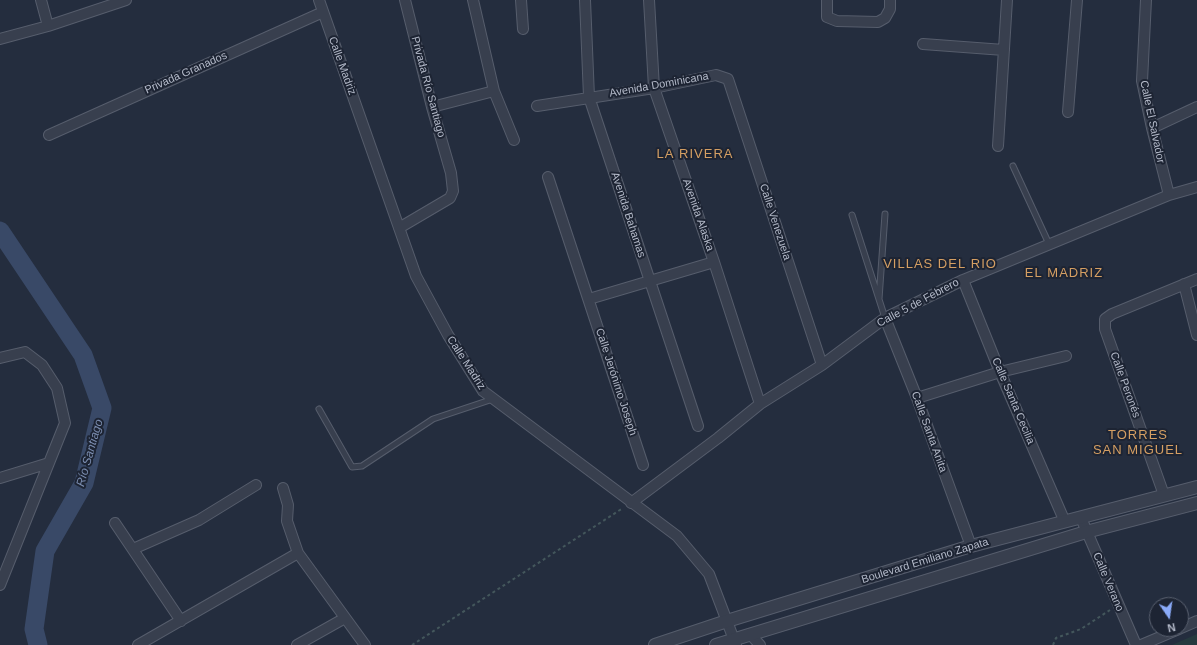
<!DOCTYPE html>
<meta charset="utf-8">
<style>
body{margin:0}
#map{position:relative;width:1197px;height:645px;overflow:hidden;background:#242d3e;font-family:Helvetica,sans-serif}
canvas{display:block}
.north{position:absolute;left:1149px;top:597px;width:40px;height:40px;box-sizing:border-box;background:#1d2433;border:1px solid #59606f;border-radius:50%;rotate:167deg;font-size:11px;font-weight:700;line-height:16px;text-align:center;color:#b4bac9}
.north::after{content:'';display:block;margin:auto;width:14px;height:18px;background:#8aaaf8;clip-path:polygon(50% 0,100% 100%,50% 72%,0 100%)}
</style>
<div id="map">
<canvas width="1197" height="645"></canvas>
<div class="north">N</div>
</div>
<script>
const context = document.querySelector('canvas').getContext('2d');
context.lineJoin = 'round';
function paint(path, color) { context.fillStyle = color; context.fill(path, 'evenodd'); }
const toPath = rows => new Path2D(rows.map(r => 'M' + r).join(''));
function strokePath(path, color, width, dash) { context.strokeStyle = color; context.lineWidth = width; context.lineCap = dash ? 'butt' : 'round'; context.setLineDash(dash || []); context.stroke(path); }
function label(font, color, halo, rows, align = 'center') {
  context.font = font + ' Helvetica,sans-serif'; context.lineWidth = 4; context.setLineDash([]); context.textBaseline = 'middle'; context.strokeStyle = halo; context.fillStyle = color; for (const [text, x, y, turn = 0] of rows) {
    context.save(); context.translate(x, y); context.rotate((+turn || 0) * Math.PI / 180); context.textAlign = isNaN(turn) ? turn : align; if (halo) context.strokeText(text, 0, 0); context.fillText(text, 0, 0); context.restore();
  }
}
paint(toPath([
 [1197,634,1197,645,1172,645]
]), '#263a3f');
strokePath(toPath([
 [0,231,83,355,102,408,84,483,45,551,34,629,38,645]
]), '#394967', 19);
const service = toPath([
 [1013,166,1049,244],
 [852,215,885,318],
 [879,299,885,214],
 [319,409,352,467,362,466,433,419,493,399]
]);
const minor = toPath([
 [41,0,48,26],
 [319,0,416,276,448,335,483,391,677,536,709,574,736,645],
 [473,0,494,91,514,140],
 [521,0,523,29],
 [585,0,589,97,698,426],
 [649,0,654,88,714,262,760,404],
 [827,0,827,17,837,21,878,22,885,18,890,9,890,0],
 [1146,0,1142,81,1152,128,1169,195],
 [0,39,48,26,126,0],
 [923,44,1004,50],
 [537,106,654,88,716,75,728,79,822,365],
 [432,107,494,91],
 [1068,112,1077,0],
 [1152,128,1197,107],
 [49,135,323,12],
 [998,146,1007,0],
 [548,177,643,465],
 [399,228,450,198,453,191,451,173,432,107,405,0],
 [963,280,1000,372,1065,522],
 [1184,284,1197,335],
 [589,299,714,262],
 [885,318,917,398,971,546],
 [0,358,25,352,42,365,57,388,65,423,0,585],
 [917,398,1000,372,1066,356],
 [0,478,49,463],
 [283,488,288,505,287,521,298,553,365,645],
 [1164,495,1105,329,1105,319,1112,314,1197,279],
 [631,503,718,438,760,404,822,365,885,318,963,280,1169,195,1197,187],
 [1081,518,1136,645],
 [115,523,181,621],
 [133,549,199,520,256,485],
 [1181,628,1197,621],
 [750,634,760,645],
 [138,645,298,553],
 [297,645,345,618],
 [1141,645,1179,629]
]);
const tertiary = toPath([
 [655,645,727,621,971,546,1197,487],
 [716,645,1086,532,1197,503]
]);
strokePath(service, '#565d6c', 7);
strokePath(minor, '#565d6c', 12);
strokePath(tertiary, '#565d6c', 14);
strokePath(toPath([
 [412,645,623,508],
 [1053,645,1056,638,1081,629,1110,610]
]), '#44575c', 2, [3, 3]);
strokePath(service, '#383f4e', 5);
strokePath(minor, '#383f4e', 10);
strokePath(tertiary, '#383f4e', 12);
label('11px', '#b4bac9', '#1d2433', [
 ["Calle Madriz",342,66,70],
 ["Privada Granados",186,73,-24],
 ["Avenida Dominicana",659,85,-10],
 ["Privada Río Santiago",428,87,75],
 ["Calle El Salvador",1152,122,78],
 ["Avenida Bahamas",628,215,72],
 ["Avenida Alaska",698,215,71],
 ["Calle Venezuela",775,222,72],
 ["Calle 5 de Febrero",918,303,-28],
 ["Calle Madriz",466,363,57],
 ["Calle Jerónimo Joseph",616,382,72],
 ["Calle Peronés",1125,385,70],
 ["Calle Santa Cecilia",1013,401,67],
 ["Calle Santa Anita",929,432,70],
 ["Boulevard Emiliano Zapata",925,561,-17],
 ["Calle Verano",1108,582,67]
]);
label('italic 12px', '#7c8eb1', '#1d2433', [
 ["Río Santiago",90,453,-74]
]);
context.letterSpacing = '1px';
label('13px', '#d59f63', '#1d2433', [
 ["LA RIVERA",695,154],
 ["VILLAS DEL RIO",940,264],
 ["EL MADRIZ",1064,273],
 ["TORRES",1138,435],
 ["SAN MIGUEL",1138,450]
]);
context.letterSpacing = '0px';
</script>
